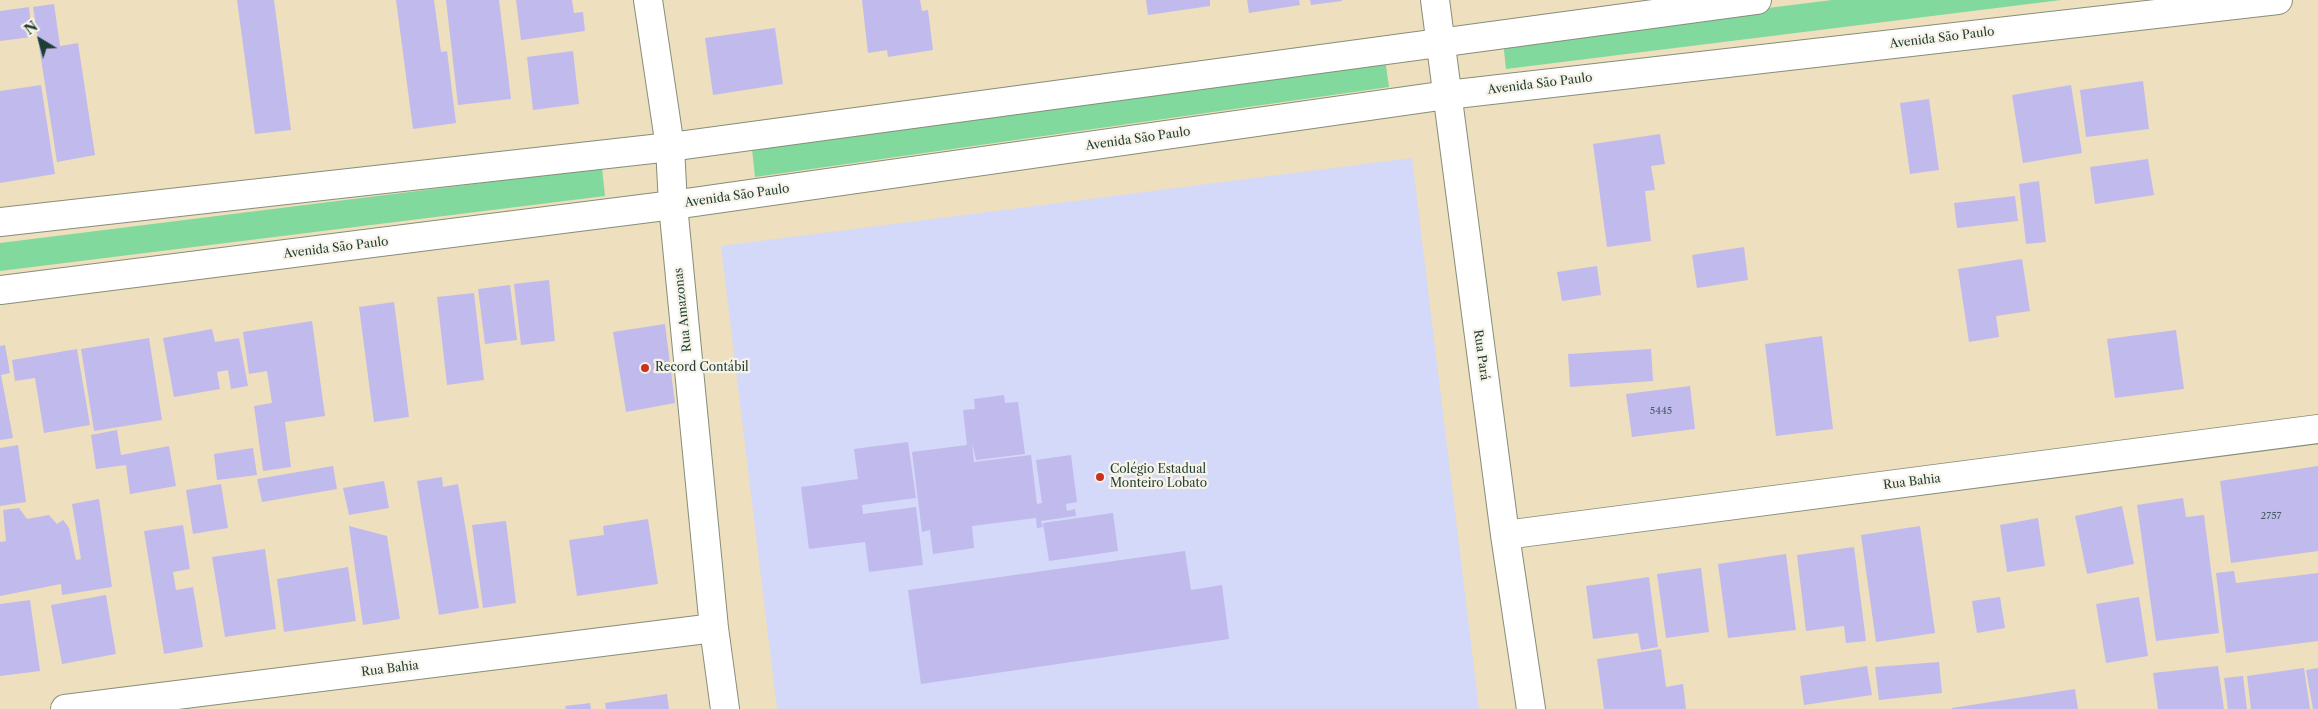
<!DOCTYPE html>
<meta charset="utf-8">
<style>
body{margin:0}
#map{position:relative;width:2318px;height:709px;overflow:hidden;background:#eedfbe;font-family:"Libre Caslon Text",serif}
canvas{display:block}
.north{position:absolute;left:15px;top:15px;width:50px;height:50px;-webkit-text-stroke:4px #f7f3e8;paint-order:stroke;rotate:323deg;font-size:14px;font-weight:700;line-height:20px;text-align:center;color:#1f3d34}
.north::after{content:'';display:block;margin:auto;width:18px;height:22px;background:#1f3d34;clip-path:polygon(50% 0,100% 100%,50% 72%,0 100%)}
</style>
<div id="map">
<canvas width="2318" height="709"></canvas>
<div class="north">N</div>
</div>
<script>
const context = document.querySelector('canvas').getContext('2d');
context.lineJoin = 'round';
function paint(path, color) { context.fillStyle = color; context.fill(path, 'evenodd'); }
const toPath = rows => new Path2D(rows.map(r => 'M' + r).join(''));
function strokePath(path, color, width, dash) { context.strokeStyle = color; context.lineWidth = width; context.lineCap = dash ? 'butt' : 'round'; context.setLineDash(dash || []); context.stroke(path); }
function label(font, color, halo, rows, align = 'center') {
  context.font = font + ' "Libre Caslon Text",serif'; context.lineWidth = 4.5; context.setLineDash([]); context.textBaseline = 'middle'; context.strokeStyle = halo; context.fillStyle = color; for (const [text, x, y, turn = 0] of rows) {
    context.save(); context.translate(x, y); context.rotate((+turn || 0) * Math.PI / 180); context.textAlign = isNaN(turn) ? turn : align; if (halo) context.strokeText(text, 0, 0); context.fillText(text, 0, 0); context.restore();
  }
}
paint(toPath([
 [1412,158,1479,709,777,709,721,246]
]), '#d4d8f9');
paint(toPath([
 [1832,0,2061,0,1506,69,1503,41],
 [1385,59,1389,87,755,177,752,149],
 [602,168,605,196,0,271,0,243]
]), '#81d99e');
paint(toPath([
 [237,0,274,0,291,130,255,134],
 [396,0,434,0,441,52,447,51,456,123,413,129],
 [446,0,499,0,511,99,458,105],
 [516,0,572,0,574,13,583,12,585,31,521,40],
 [862,0,920,0,922,11,928,10,933,50,888,57,887,50,868,53],
 [1146,0,1210,0,1210,6,1148,15],
 [1247,0,1299,0,1300,5,1249,13],
 [1310,0,1342,0,1342,1,1311,5],
 [54,4,60,46,78,43,95,155,57,162,33,7],
 [29,7,32,37,0,41,0,11],
 [775,28,783,84,713,95,705,38],
 [573,51,579,104,533,110,527,57],
 [2143,81,2149,129,2086,137,2080,90],
 [41,85,55,174,0,183,0,91],
 [2071,85,2082,153,2023,163,2012,95],
 [1929,99,1939,170,1910,174,1900,103],
 [1660,134,1665,164,1651,166,1655,190,1645,191,1651,241,1607,247,1593,144],
 [2148,159,2154,195,2095,204,2090,167],
 [2039,181,2046,242,2026,244,2019,184],
 [2015,196,2018,221,1957,228,1954,203],
 [1744,247,1748,280,1697,288,1692,255],
 [2022,259,2030,311,1996,316,1999,337,1969,342,1958,269],
 [1597,266,1601,295,1562,301,1557,272],
 [549,280,555,341,521,345,514,284],
 [510,285,517,340,485,344,478,289],
 [474,293,484,380,447,385,437,297],
 [394,302,409,417,374,422,359,307],
 [312,321,325,416,285,422,291,467,263,471,254,406,272,403,267,371,249,374,243,332],
 [665,324,675,403,626,412,613,332],
 [212,329,215,342,239,338,248,386,231,389,228,370,217,372,220,389,174,397,163,338],
 [2176,330,2184,389,2115,398,2107,339],
 [1822,336,1833,429,1776,436,1765,344],
 [149,338,162,420,94,431,81,349],
 [5,345,10,373,1,375,13,438,0,440,0,346],
 [77,349,90,425,44,433,35,378,15,381,12,360],
 [1651,349,1653,381,1570,387,1568,354],
 [1690,386,1695,429,1632,437,1626,394],
 [1004,395,1005,403,1018,402,1025,454,976,460,972,443,974,462,1031,455,1037,504,1042,503,1036,460,1071,455,1077,502,1066,504,1067,511,1075,509,1076,516,1041,521,1043,527,1037,528,1036,518,972,526,974,548,933,554,930,530,922,532,912,452,967,445,963,410,975,409,974,399],
 [117,430,121,455,169,446,176,486,130,494,126,465,96,469,91,435],
 [908,442,916,498,862,505,863,514,916,507,923,565,869,572,865,542,809,549,801,487,858,479,854,449],
 [18,445,26,502,0,506,0,448],
 [253,448,257,475,217,480,214,454],
 [333,466,337,489,262,502,257,479],
 [2318,466,2318,551,2231,563,2220,481],
 [442,477,443,487,458,484,479,608,439,615,417,481],
 [384,481,389,508,349,515,343,488],
 [221,484,228,528,193,534,186,490],
 [2183,498,2186,517,2204,515,2219,633,2156,641,2137,505],
 [99,499,112,587,62,595,61,584,0,596,0,542,6,541,3,510,19,508,27,519,49,515,57,524,63,520,69,528,76,560,81,559,72,504],
 [2122,506,2134,564,2087,574,2075,516],
 [1113,513,1118,551,1049,561,1043,523],
 [2038,518,2045,566,2007,572,2000,525],
 [648,519,658,584,577,596,569,540,604,535,603,526],
 [506,521,516,603,483,608,472,525],
 [183,525,190,569,173,572,176,590,193,587,203,647,164,654,144,531],
 [349,526,387,536,400,619,363,625],
 [1920,526,1935,633,1876,642,1861,535],
 [1854,547,1866,641,1846,643,1844,626,1806,631,1797,555],
 [265,549,276,629,225,637,212,557],
 [1185,551,1191,590,1222,585,1229,639,921,684,908,590],
 [1786,554,1796,630,1728,638,1718,564],
 [348,567,356,621,284,632,277,579],
 [1701,568,1709,632,1666,638,1657,574],
 [2234,571,2236,583,2318,573,2318,641,2226,653,2216,573],
 [1649,577,1658,647,1641,650,1638,633,1593,639,1586,586],
 [106,595,116,654,62,664,51,605],
 [2000,597,2005,628,1977,633,1972,601],
 [2139,597,2148,656,2106,663,2096,604],
 [30,600,40,671,0,676,0,604],
 [1661,649,1666,687,1683,684,1686,709,1604,709,1597,659],
 [1939,662,1942,693,1879,700,1875,667],
 [1867,666,1872,695,1804,705,1800,676],
 [2218,666,2224,709,2158,709,2153,673],
 [2304,668,2310,709,2251,709,2247,676],
 [2318,668,2318,709,2313,709,2306,670],
 [2243,676,2247,709,2228,709,2224,678],
 [2075,689,2078,709,1952,709,1952,708],
 [667,694,669,709,606,709,605,703],
 [590,703,591,709,566,709,565,706]
]), '#c1bbed');
const minor = toPath([
 [648,0,670,147,673,205,714,628,725,709],
 [1435,0,1505,535,1531,709],
 [1505,535,2318,429],
 [65,709,714,628]
]);
const tertiary = toPath([
 [0,222,670,147,1757,0],
 [0,290,673,205,1447,95,2278,0]
]);
strokePath(minor, '#868e79', 30);
strokePath(tertiary, '#868e79', 30);
strokePath(minor, '#fff', 28);
strokePath(tertiary, '#fff', 28);
for (const [x, y, r, color] of [
 [645,368,5,"#c8321e"],
 [1100,477,5,"#c8321e"]
]) { const dot = new Path2D(); dot.arc(x, y, r, 0, 2 * Math.PI); context.fillStyle = color; context.fill(dot); strokePath(dot, '#f7f3e8', 2); }
label('10px', '#485c62', null, [
 ["5445",1661,411],
 ["2757",2271,516]
]);
label('12px', '#1f3d34', '#f7f3e8', [
 ["Avenida São Paulo",1942,38,-7],
 ["Avenida São Paulo",1540,84,-7],
 ["Avenida São Paulo",1138,139,-8],
 ["Avenida São Paulo",737,196,-8],
 ["Avenida São Paulo",336,248,-7],
 ["Rua Amazonas",683,310,-96],
 ["Rua Pará",1481,355,82],
 ["Rua Bahia",1912,482,-7],
 ["Rua Bahia",390,669,-7]
]);
label('12px', '#1f3d34', '#f7f3e8', [
 ["Record Contábil",655,368],
 ["Colégio Estadual",1110,470],
 ["Monteiro Lobato",1110,484]
], 'left');
</script>
